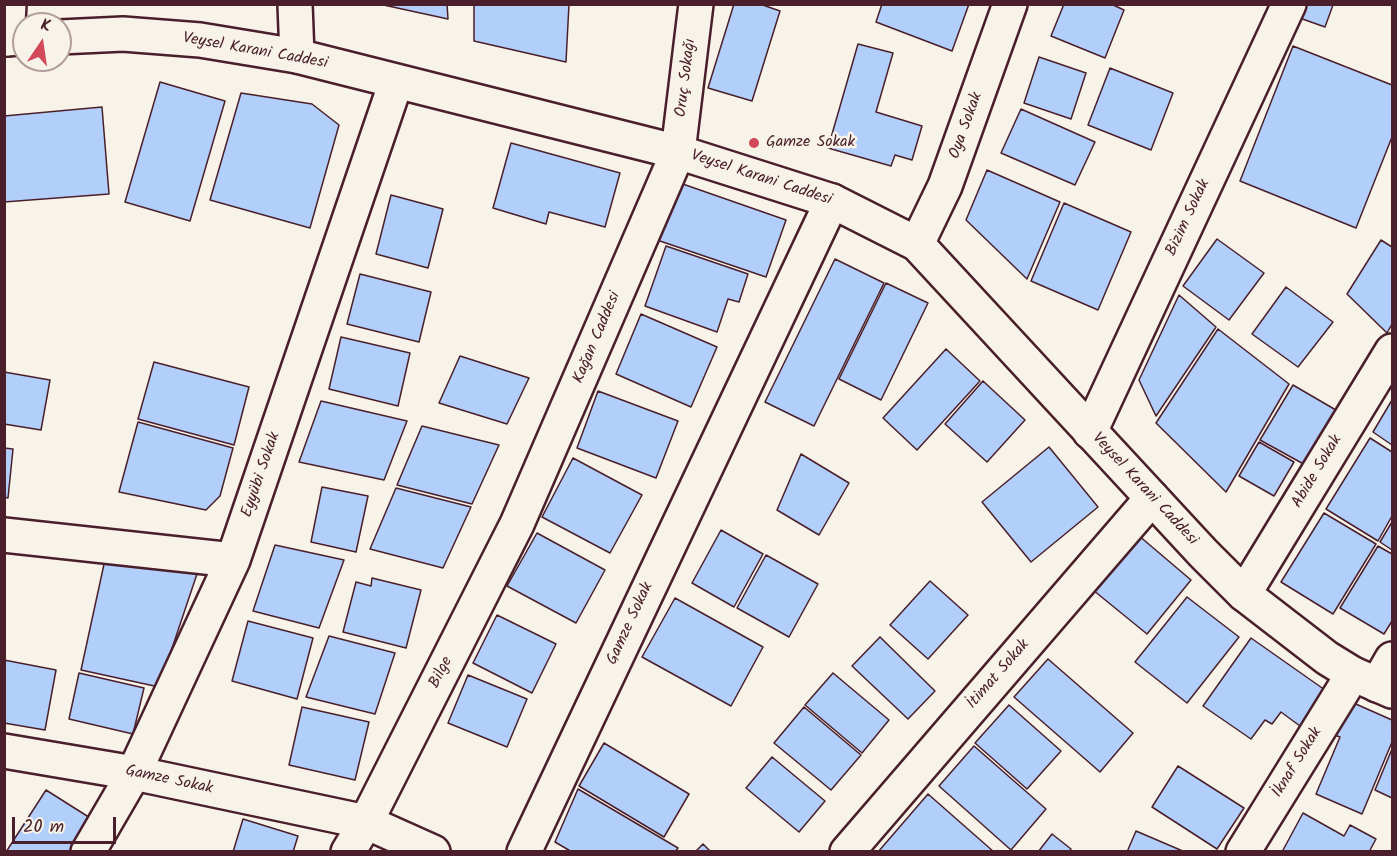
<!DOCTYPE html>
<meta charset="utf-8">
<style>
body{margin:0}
#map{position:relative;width:1397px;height:856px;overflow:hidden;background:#f7f3e8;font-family:Kalam,sans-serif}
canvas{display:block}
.frame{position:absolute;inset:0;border:6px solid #4a1f2b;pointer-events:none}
.north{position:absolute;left:12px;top:12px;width:60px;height:60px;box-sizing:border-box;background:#f7f3e8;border:2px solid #b29e9c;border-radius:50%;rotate:13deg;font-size:16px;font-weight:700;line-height:24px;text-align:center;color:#4a1f2b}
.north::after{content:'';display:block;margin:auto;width:21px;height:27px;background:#d1495b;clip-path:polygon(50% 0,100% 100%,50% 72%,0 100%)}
.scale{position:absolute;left:12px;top:817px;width:104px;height:27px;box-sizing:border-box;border:3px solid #4a1f2b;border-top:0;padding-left:8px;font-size:18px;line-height:21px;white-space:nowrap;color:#4a1f2b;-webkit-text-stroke:4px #f7f3e8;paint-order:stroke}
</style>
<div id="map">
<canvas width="1397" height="856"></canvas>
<div class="frame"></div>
<div class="north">K</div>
<div class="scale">20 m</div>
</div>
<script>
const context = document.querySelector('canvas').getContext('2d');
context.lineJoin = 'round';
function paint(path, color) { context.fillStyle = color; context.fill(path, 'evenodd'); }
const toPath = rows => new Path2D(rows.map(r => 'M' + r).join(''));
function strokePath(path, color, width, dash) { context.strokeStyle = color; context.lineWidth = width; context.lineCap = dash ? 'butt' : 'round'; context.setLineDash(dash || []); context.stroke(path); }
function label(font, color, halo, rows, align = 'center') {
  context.font = font + ' Kalam,sans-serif'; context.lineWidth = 5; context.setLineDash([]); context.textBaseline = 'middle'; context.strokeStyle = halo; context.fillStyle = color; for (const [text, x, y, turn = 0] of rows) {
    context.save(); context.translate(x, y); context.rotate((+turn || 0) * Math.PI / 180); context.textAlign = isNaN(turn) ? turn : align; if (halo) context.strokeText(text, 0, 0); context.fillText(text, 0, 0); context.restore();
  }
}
const building = toPath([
 [379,4,447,4,448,19,379,4],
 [474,4,569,4,566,62,474,41,474,4],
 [734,4,760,4,780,11,752,101,708,88,734,4],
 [882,4,969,4,952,51,876,22,882,4],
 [1064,4,1111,4,1124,10,1105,58,1051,36,1064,4],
 [1298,4,1333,5,1325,27,1294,16,1298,4],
 [858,44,893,53,876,112,922,126,912,160,895,155,891,166,828,148,858,44],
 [1293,46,1392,85,1392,137,1356,228,1240,181,1293,46],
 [1039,57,1086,73,1071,119,1024,103,1039,57],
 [1110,68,1173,93,1151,150,1088,125,1110,68],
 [160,82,225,101,190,221,125,202,160,82],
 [241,93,312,104,339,125,310,228,210,200,241,93],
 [102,107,109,194,4,202,4,116,102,107],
 [1021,109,1095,142,1075,185,1001,153,1021,109],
 [511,143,620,173,605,227,549,212,546,224,493,208,511,143],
 [987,170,1060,202,1027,279,966,220,987,170],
 [677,182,786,220,766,277,657,240,677,182],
 [391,195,443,209,428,268,376,254,391,195],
 [1064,203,1131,232,1098,310,1031,281,1064,203],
 [1217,239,1264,273,1229,320,1183,286,1217,239],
 [1381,240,1392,247,1392,324,1387,333,1347,294,1381,240],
 [666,246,748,274,739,302,728,299,717,332,645,306,666,246],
 [835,259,884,283,814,426,765,402,835,259],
 [360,274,431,292,419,342,347,324,360,274],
 [886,283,928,303,881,400,839,379,886,283],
 [1286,287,1333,322,1298,367,1252,334,1286,287],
 [1179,295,1216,327,1156,416,1139,380,1179,295],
 [641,314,717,347,691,407,616,374,641,314],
 [1218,329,1289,384,1226,492,1156,423,1218,329],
 [341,337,410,353,398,406,329,389,341,337],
 [946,349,980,381,917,450,883,418,946,349],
 [460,356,529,378,507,424,439,403,460,356],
 [154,362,249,387,234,445,138,419,154,362],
 [4,372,50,380,41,430,4,424,4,372],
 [983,381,1025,420,987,462,945,424,983,381],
 [1293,385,1341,413,1309,467,1260,440,1293,385],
 [598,391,678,421,656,478,577,448,598,391],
 [1392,400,1392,445,1373,432,1392,400],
 [321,401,407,421,384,480,299,462,321,401],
 [138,422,233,448,220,496,206,510,119,492,138,422],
 [422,426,499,445,472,504,397,485,422,426],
 [1370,438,1392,452,1392,516,1378,541,1326,509,1370,438],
 [1259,442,1294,462,1274,496,1239,476,1259,442],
 [1049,447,1098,507,1031,562,982,502,1049,447],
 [4,448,13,449,8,498,4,497,4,448],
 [801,454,849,483,819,535,777,510,801,454],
 [573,458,642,495,610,553,542,517,573,458],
 [322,487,368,496,356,552,311,542,322,487],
 [396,488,471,507,443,568,370,549,396,488],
 [1324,513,1376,544,1333,614,1281,582,1324,513],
 [1392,522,1392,550,1380,542,1392,522],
 [721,530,763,554,734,607,692,583,721,530],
 [537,533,605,570,576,623,507,586,537,533],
 [1138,535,1191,580,1147,634,1093,590,1138,535],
 [275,545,344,560,319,628,253,611,275,545],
 [1378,546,1392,554,1392,621,1384,634,1340,608,1378,546],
 [106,555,199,568,159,687,81,670,106,555],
 [766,555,818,584,789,637,737,608,766,555],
 [372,578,421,590,406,648,343,632,356,582,371,586,372,578],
 [930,581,968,615,928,659,890,625,930,581],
 [1187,597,1239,637,1187,703,1135,662,1187,597],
 [675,598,763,647,731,706,642,657,675,598],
 [497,615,556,644,532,693,473,663,497,615],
 [248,621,313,638,297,699,232,681,248,621],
 [329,636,395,653,375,714,306,697,329,636],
 [880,637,935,691,908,719,852,666,880,637],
 [1251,638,1325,690,1300,726,1281,712,1272,724,1265,720,1251,739,1203,706,1251,638],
 [1048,659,1133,733,1100,772,1014,697,1048,659],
 [4,660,56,670,45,730,4,723,4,660],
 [79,673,144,688,133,734,69,719,79,673],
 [833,673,889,720,862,753,805,705,833,673],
 [468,675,527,699,507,747,448,723,468,675],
 [1349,701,1392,720,1392,742,1362,814,1316,794,1340,737,1334,735,1349,701],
 [1009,705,1061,751,1027,789,975,743,1009,705],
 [302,707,369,722,355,780,289,765,302,707],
 [804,707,861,755,831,790,774,743,804,707],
 [604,743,689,794,664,837,579,786,604,743],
 [974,746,1046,809,1011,850,939,786,974,746],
 [1392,749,1392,798,1375,790,1392,749],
 [772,757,825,801,799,832,746,788,772,757],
 [1178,766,1244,808,1217,849,1152,807,1178,766],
 [578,789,678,848,675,852,572,852,555,842,578,789],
 [46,790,95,821,75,852,6,852,46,790],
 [928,794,994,852,878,852,928,794],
 [1303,813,1344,836,1350,825,1376,839,1369,852,1282,852,1303,813],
 [243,819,298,836,293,852,233,852,243,819],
 [1136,831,1185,852,1127,852,1136,831],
 [1052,834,1071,849,1069,852,1038,852,1052,834],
 [703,844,711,852,695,852,703,844]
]);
paint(building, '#b2cefb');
strokePath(building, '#4a1f2b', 1.5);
const street = toPath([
 [295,4,297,56],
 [7,39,9,4],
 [1090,432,1289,4],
 [4,535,233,560],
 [1244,594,1392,351],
 [1377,685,1392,659],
 [4,751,134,773,366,822,433,852],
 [88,852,134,773,233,560,396,82],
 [348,852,366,822,517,524,678,152,696,4],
 [524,852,832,201],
 [847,852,1152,498],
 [1243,852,1353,674]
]);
const secondary = toPath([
 [60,37,123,34,200,40,297,56,678,152,832,201,917,244,1203,553,1244,594,1327,658,1353,674,1392,691],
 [4,39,24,38],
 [917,244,945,186,1010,4]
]);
strokePath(street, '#4a1f2b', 38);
strokePath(secondary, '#4a1f2b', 38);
strokePath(street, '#f7f3e8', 33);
strokePath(secondary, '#f7f3e8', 33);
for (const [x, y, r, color] of [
 [754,143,6,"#d1495b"]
]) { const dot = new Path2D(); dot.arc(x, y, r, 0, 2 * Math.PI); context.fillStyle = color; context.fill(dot); strokePath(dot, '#f7f3e8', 2); }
label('16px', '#4a1f2b', '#f7f3e8', [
 ["Veysel Karani Caddesi",255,52,10],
 ["Oruç Sokağı",687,78,-83],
 ["Oya Sokak",967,126,-70],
 ["Veysel Karani Caddesi",761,179,18],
 ["Bizim Sokak",1189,218,-65],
 ["Kağan Caddesi",598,338,-67],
 ["Abide Sokak",1318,472,-59],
 ["Eyyübi Sokak",262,475,-71],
 ["Veysel Karani Caddesi",1144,490,47],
 ["Gamze Sokak",631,624,-65],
 ["Bilge",442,673,-63],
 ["İtimat Sokak",999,675,-49],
 ["İknaf Sokak",1298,763,-58],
 ["Gamze Sokak",169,781,12]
]);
label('16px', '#4a1f2b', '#f7f3e8', [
 ["Gamze Sokak",766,143]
], 'left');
</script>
